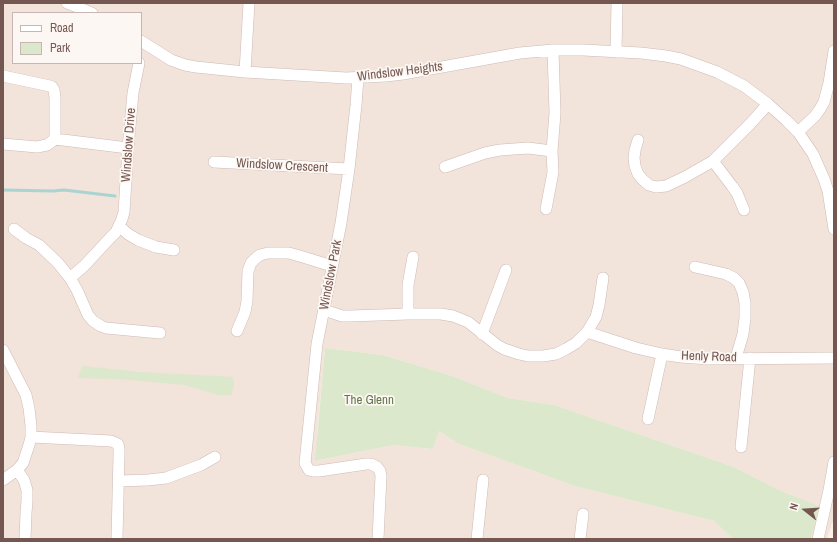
<!DOCTYPE html>
<style>
body{margin:0}
#map{position:relative;width:837px;height:542px;overflow:hidden;background:#fbf2ec;font-family:"Archivo Narrow",sans-serif}
canvas{display:block}
.frame{position:absolute;inset:0;border:4px solid #745751;pointer-events:none}
.legend{position:absolute;left:12px;top:12px;width:130px;height:52px;box-sizing:border-box;background:#fdf7f3;border:1px solid #c6b7b2;margin:0;padding:5px 7px;list-style:none;font-size:12px;color:#745751}
.legend li{display:flex;align-items:center;gap:8px;height:20px}
.legend b{width:20px;border:1px solid #c6b7b2}
.north{position:absolute;left:785px;top:490px;width:40px;height:40px;-webkit-text-stroke:3px #fdf7f3;paint-order:stroke;rotate:287deg;font-size:11px;font-weight:700;line-height:16px;text-align:center;color:#745751}
.north::after{content:'';display:block;margin:auto;width:14px;height:18px;background:#745751;clip-path:polygon(50% 0,100% 100%,50% 72%,0 100%)}
</style>
<div id="map">
<canvas width="837" height="542"></canvas>
<div class="frame"></div>
<ul class="legend">
<li><b style="height:5px;background:#fff"></b>Road</li>
<li><b style="height:11px;background:#dce8cb"></b>Park</li>
</ul>
<div class="north">N</div>
</div>
<script>
const context = document.querySelector('canvas').getContext('2d');
context.lineJoin = 'round';
function paint(path, color) { context.fillStyle = color; context.fill(path, 'evenodd'); }
const toPath = rows => new Path2D(rows.map(r => 'M' + r).join(''));
function strokePath(path, color, width, dash) { context.strokeStyle = color; context.lineWidth = width; context.lineCap = dash ? 'butt' : 'round'; context.setLineDash(dash || []); context.stroke(path); }
function label(font, color, halo, rows, align = 'center') {
  context.font = font + ' "Archivo Narrow",sans-serif'; context.lineWidth = 3.5; context.setLineDash([]); context.textBaseline = 'middle'; context.strokeStyle = halo; context.fillStyle = color; for (const [text, x, y, turn = 0] of rows) {
    context.save(); context.translate(x, y); context.rotate((+turn || 0) * Math.PI / 180); context.textAlign = isNaN(turn) ? turn : align; if (halo) context.strokeText(text, 0, 0); context.fillText(text, 0, 0); context.restore();
  }
}
paint(toPath([
 [3,3,834,3,834,523,832,523,827,539,811,539,818,506,781,491,734,467,554,405,508,398,452,376,383,355,325,348,318,422,316,461,393,445,433,449,439,431,459,444,575,486,714,521,733,539,3,539],
 [13,13,141,13,141,63,13,63]
]), '#f2e3db');
paint(toPath([
 [325,348,383,355,452,376,508,398,554,405,734,467,781,491,819,506,811,539,733,539,714,521,575,486,459,444,439,431,433,449,393,445,315,461],
 [82,366,141,372,216,376,233,377,234,386,231,395,218,395,185,385,118,379,78,378]
]), '#dce8cb');
strokePath(toPath([
 [3,190,53,191,64,190,115,196]
]), '#a9d4d2', 3);
const street = toPath([
 [67,3,92,13],
 [141,41,171,60,185,65,196,67,245,72,346,78,386,76,403,74,520,53,553,50,583,50,641,53,666,56,681,59,717,72,744,86,768,104,786,120,798,132,813,154,824,179,828,191,834,229],
 [616,52,617,3],
 [245,72,249,3],
 [3,76,50,86,52,87,54,90,55,98,55,139,47,145,37,147,3,144],
 [358,78,356,105,349,169,341,223,317,344,305,463,309,470,313,471,319,471,366,464,371,464,377,467,380,471,381,476,378,539],
 [798,132,815,116,820,109,824,102,829,83,834,51],
 [55,139,128,148],
 [638,140,635,150,634,158,635,166,638,174,643,180,649,185,656,187,666,186,685,177,713,161,750,124,768,104],
 [713,161,732,186,737,193,744,210],
 [214,162,349,169],
 [445,167,485,153,500,150,528,148,552,151],
 [546,209,553,172,552,151,555,113,553,50],
 [119,226,128,234,138,240,156,247,174,250],
 [14,229,26,238,39,245,58,263,70,278,77,290,88,315,93,321,101,326,106,328,160,333],
 [695,267,726,274,734,278,739,283,743,292,745,303,745,318,743,334,736,358],
 [70,278,84,266,111,237,116,232,122,219,124,212,128,148,133,93,139,63],
 [324,310,342,316,350,316,408,314,441,314,453,316,468,322,497,345,504,349,519,354,528,356,543,356,556,354,566,349,576,343,587,332,596,317,599,305,603,278],
 [408,314,408,285,413,257],
 [237,331,245,312,247,301,248,271,251,263,256,258,260,255,268,253,289,253,303,257,332,266],
 [587,332,636,348,662,354,681,357,708,359,834,358],
 [482,334,506,270],
 [3,350,26,395,29,408,31,426,31,437,29,445,23,463,17,470,3,480],
 [648,419,662,354],
 [31,437,111,441,118,444,119,449,119,454,117,539],
 [741,447,750,358],
 [17,470,24,480,27,490,27,501,26,513,25,539],
 [119,481,148,480,166,478,201,465,215,457],
 [477,539,483,480],
 [580,539,583,514],
 [818,539,829,490,834,462]
]);
strokePath(street, '#cebbb5', 12);
strokePath(street, '#fff', 11);
label('13px', '#745751', '#fdf7f3', [
 ["Windslow Heights",400,72,-7],
 ["Windslow Drive",129,145,-86],
 ["Windslow Crescent",282,166,3],
 ["Windslow Park",331,275,-79],
 ["Henly Road",709,357,2]
]);
label('13px', '#60784a', '#fdf7f3', [
 ["The Glenn",369,401]
]);
</script>
